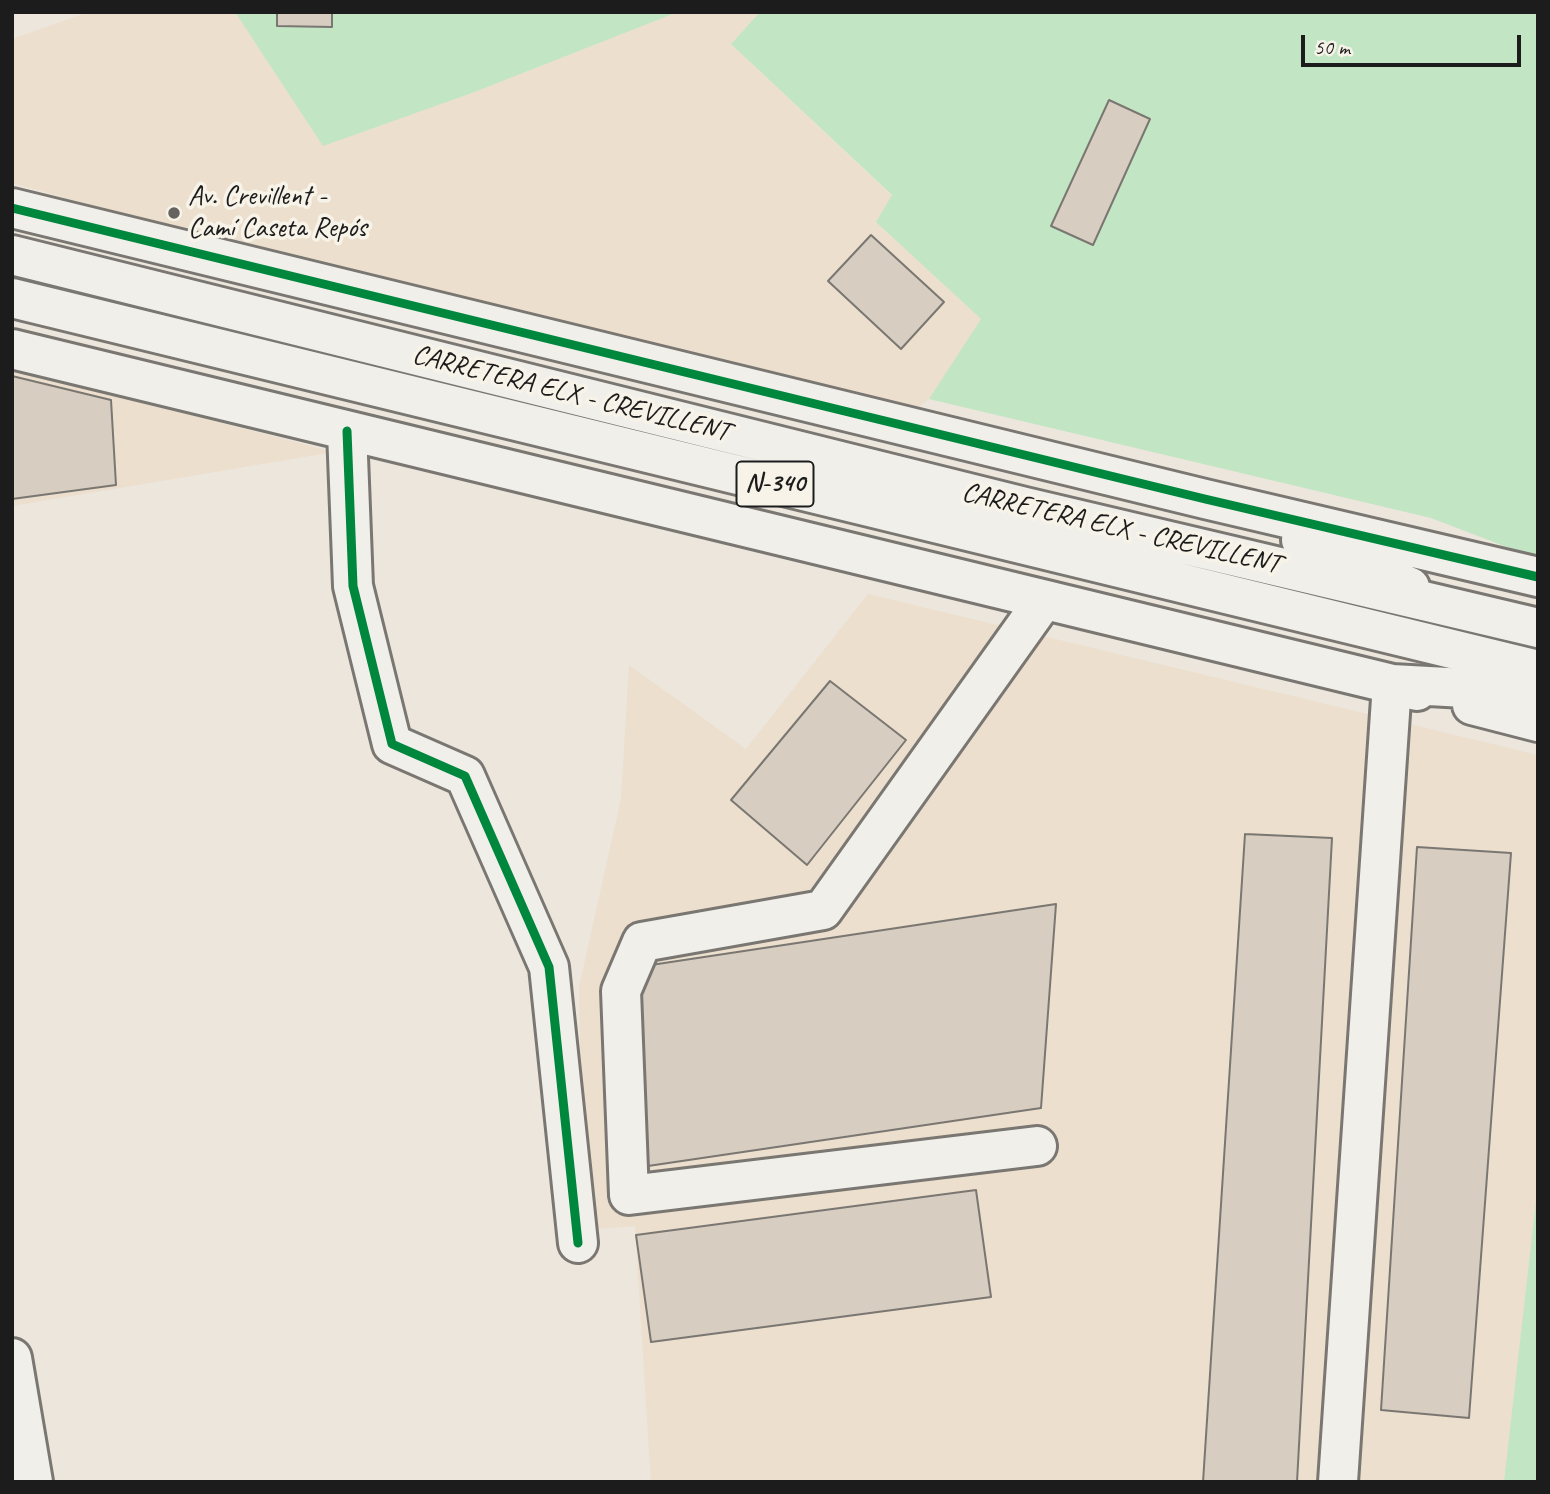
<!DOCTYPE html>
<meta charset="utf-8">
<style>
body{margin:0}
#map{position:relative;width:1550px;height:1494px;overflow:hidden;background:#ece6dc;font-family:Caveat,sans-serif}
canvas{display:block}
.frame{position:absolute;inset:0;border:14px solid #1c1c1c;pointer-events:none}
.scale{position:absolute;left:1301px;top:35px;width:220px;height:32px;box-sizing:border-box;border:4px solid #1c1c1c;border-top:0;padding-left:9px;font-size:21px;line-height:24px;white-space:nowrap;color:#1c1c1c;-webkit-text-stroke:5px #f7f3e8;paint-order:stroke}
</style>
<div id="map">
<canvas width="1550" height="1494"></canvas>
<div class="frame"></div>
<div class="scale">50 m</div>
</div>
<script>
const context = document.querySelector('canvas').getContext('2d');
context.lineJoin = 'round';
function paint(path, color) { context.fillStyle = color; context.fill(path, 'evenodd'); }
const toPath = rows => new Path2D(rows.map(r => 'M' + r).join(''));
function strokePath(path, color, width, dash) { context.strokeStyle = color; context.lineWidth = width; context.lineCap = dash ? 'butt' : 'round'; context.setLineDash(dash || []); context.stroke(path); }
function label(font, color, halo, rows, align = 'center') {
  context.font = font + ' Caveat,sans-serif'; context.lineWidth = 7; context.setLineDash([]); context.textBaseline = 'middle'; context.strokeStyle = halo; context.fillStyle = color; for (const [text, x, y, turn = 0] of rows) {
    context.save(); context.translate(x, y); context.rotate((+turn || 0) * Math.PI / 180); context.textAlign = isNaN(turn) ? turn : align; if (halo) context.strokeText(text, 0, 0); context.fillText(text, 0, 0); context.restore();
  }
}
paint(toPath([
 [89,12,235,12,324,145,472,93,678,12,760,12,731,44,892,196,876,222,982,320,929,399,917,408,120,213,12,183,12,39],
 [12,369,334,452,12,506],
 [868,594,1538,755,1538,1482,651,1482,635,1226,583,1230,579,987,621,799,629,665,746,749]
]), '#ecdfcd');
paint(toPath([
 [235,12,678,12,472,93,323,146],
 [760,12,1538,12,1538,559,1431,518,929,399,981,319,876,222,892,195,731,44],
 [1538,1184,1538,1482,1504,1482]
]), '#c2e5c4');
const building = toPath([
 [277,12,332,12,332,27,277,26,277,12],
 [1109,100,1150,119,1093,245,1051,226,1109,100],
 [871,235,944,302,901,349,828,281,871,235],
 [12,376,111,400,116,485,12,499,12,376],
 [830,681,906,740,807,865,731,800,830,681],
 [1245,834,1332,838,1297,1482,1203,1482,1245,834],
 [1417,847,1511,853,1469,1418,1381,1410,1417,847],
 [1056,904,1041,1108,648,1166,637,995,651,965,1056,904],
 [976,1190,991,1297,651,1342,636,1235,976,1190]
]);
paint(building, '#d7cdc0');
strokePath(building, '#7a7772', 2);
const minor = toPath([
 [12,208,1205,499,1538,577],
 [12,349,1392,684,1538,692],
 [347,431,353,586,392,744,465,776,549,967,578,1243],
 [1301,540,1410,587],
 [1472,705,1538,722],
 [1037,1146,629,1195,621,991,642,942,823,910,1044,600],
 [12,1358,33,1482],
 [1338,1482,1392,684,1417,691]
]);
const highway = toPath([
 [12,255,1025,507,1538,628],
 [12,298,1538,670]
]);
strokePath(minor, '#7a7772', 44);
strokePath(highway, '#7a7772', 44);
strokePath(minor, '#f1efea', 38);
strokePath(highway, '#f1efea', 38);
strokePath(toPath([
 [12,208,1205,499,1538,577],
 [347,431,353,586,392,744,465,776,549,967,578,1243]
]), '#00873e', 9);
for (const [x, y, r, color] of [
 [174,213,7,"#65635f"]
]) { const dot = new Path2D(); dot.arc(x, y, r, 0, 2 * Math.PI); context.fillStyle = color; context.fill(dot); strokePath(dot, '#f7f3e8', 2.5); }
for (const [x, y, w] of [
 [775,484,77]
]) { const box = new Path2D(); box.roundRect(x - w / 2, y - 22.5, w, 45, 5); context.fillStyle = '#f7f3e8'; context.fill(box); strokePath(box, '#1c1c1c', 2); }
label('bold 26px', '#1c1c1c', null, [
 ["N-340",775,484]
]);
label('28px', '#1c1c1c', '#f7f3e8', [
 ["Av. Crevillent -",188,197],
 ["Camí Caseta Repós",188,229]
], 'left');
label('28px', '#1c1c1c', '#f7f3e8', [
 ["CARRETERA ELX - CREVILLENT",571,394,14],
 ["CARRETERA ELX - CREVILLENT",1121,529,13]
]);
</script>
